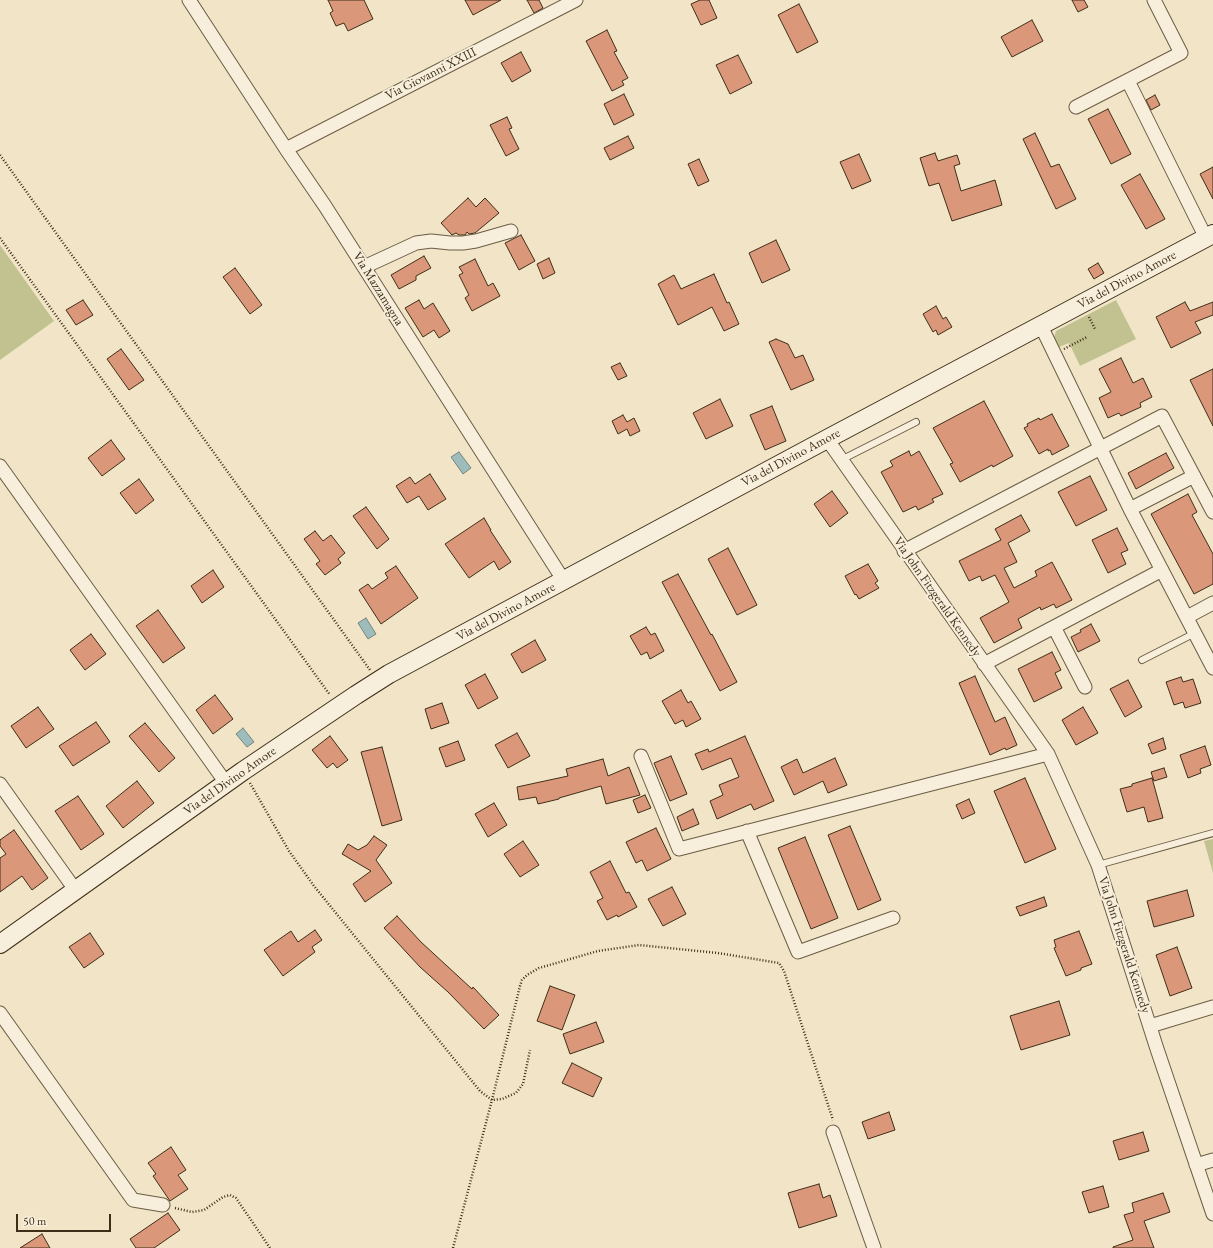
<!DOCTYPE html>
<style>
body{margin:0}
#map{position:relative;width:1213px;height:1248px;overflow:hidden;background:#f2e5c7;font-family:"EB Garamond",serif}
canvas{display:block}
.scale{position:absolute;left:16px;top:1214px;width:95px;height:18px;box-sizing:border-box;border:2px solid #3e2e18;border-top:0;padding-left:5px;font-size:12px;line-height:14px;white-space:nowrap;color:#3e2e18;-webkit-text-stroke:3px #f7eedb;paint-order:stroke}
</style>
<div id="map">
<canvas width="1213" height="1248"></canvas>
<div class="scale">50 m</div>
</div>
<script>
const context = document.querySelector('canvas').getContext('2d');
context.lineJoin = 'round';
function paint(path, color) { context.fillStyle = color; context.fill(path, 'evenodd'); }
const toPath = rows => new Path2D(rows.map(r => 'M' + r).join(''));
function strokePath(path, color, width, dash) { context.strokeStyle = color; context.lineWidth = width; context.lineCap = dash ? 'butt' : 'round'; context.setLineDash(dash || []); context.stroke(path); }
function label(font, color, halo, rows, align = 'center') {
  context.font = font + ' "EB Garamond",serif'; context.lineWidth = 4; context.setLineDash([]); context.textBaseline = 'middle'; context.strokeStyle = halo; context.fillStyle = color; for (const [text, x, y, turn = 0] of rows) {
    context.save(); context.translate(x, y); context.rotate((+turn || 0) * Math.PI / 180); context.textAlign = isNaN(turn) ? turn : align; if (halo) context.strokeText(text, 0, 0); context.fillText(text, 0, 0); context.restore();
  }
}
paint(toPath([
 [0,245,54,321,0,360],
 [1116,300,1136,339,1080,366,1069,343,1059,347,1054,337,1056,331],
 [1213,839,1213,873,1204,841]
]), '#c2c291');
const water = toPath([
 [459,452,471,468,463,474,451,457,459,452],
 [366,618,376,634,368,639,358,623,366,618],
 [243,728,254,742,247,747,236,734,243,728]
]);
paint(water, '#9dbdbc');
strokePath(water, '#77847a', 1);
const building = toPath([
 [328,0,364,0,373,19,348,31,344,23,336,26,330,13,333,11,328,0],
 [465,0,501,0,473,15,465,0],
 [527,0,539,0,543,8,534,13,527,0],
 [700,0,709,0,717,18,701,25,691,4,700,0],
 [1072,0,1084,0,1088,7,1078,12,1072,0],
 [799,4,818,42,797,53,778,15,799,4],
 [1032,20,1043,41,1012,57,1001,37,1032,20],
 [607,30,617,51,614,52,628,78,622,81,624,85,612,91,586,41,607,30],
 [521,52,531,71,512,82,501,63,521,52],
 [738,55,752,83,730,94,716,65,738,55],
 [624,94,634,115,614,125,604,104,624,94],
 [1155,95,1160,105,1151,110,1146,100,1155,95],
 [1108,109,1131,154,1111,164,1088,119,1108,109],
 [507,117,512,128,509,129,519,149,506,156,490,125,507,117],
 [1035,133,1051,167,1059,164,1076,199,1056,209,1023,139,1035,133],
 [628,136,634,148,610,160,604,148,628,136],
 [935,153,938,161,957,155,960,164,954,166,961,191,995,180,1002,205,952,221,939,183,929,186,920,158,935,153],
 [859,154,871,181,852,189,840,162,859,154],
 [699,159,709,181,698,186,688,164,699,159],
 [1213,167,1213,199,1200,174,1213,167],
 [1140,174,1165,219,1146,229,1121,185,1140,174],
 [468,198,476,207,485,198,499,213,475,233,469,234,467,232,465,235,459,235,456,233,452,235,441,223,468,198],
 [521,235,535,261,519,270,505,243,521,235],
 [776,240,790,270,762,283,749,253,776,240],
 [424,256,431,268,416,276,416,280,399,289,391,275,424,256],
 [549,258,555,273,543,279,537,264,549,258],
 [475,259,488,286,493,283,500,296,472,311,465,298,469,295,459,275,463,273,459,267,475,259],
 [1098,263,1104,273,1094,279,1088,269,1098,263],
 [235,268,262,305,250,314,223,277,235,268],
 [714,274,727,303,729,302,739,324,724,331,712,307,678,325,658,284,674,275,681,289,714,274],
 [83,300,93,315,76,325,66,310,83,300],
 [419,300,424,309,433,303,450,331,439,338,434,330,423,337,405,308,419,300],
 [1185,302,1190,311,1213,302,1213,315,1195,322,1201,333,1171,348,1156,317,1185,302],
 [936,306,943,319,946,317,952,327,938,335,936,330,933,332,923,314,936,306],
 [776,339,788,344,795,358,803,355,814,380,791,390,769,342,776,339],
 [121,349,144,380,129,390,107,359,121,349],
 [1121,358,1133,383,1143,378,1152,397,1140,403,1141,407,1121,416,1119,413,1108,418,1099,398,1111,392,1099,369,1121,358],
 [620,363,627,376,618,380,611,367,620,363],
 [1213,369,1213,426,1190,380,1213,369],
 [720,399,733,426,706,439,693,413,720,399],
 [984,401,1013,456,993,467,992,465,960,482,950,464,953,463,933,428,984,401],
 [772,406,786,441,765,450,750,415,772,406],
 [1052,414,1069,446,1052,455,1050,450,1048,451,1048,449,1039,454,1024,428,1028,426,1027,424,1039,418,1040,420,1052,414],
 [623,415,627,422,634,418,640,431,630,436,627,429,618,434,612,421,623,415],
 [111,440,125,459,102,476,88,458,111,440],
 [909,451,911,456,919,451,943,494,932,499,934,502,918,510,916,506,903,512,881,472,893,466,890,461,909,451],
 [1166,453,1174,468,1136,489,1128,473,1166,453],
 [430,474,446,499,428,510,419,496,407,503,396,486,410,477,415,484,430,474],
 [1090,476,1107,510,1076,526,1058,492,1090,476],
 [139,479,154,500,136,514,120,493,139,479],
 [832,491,848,513,830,527,814,504,832,491],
 [1188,494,1197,512,1192,515,1213,554,1213,584,1194,594,1151,514,1188,494],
 [366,507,389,539,377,549,353,516,366,507],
 [1021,515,1030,531,1008,543,1017,562,1004,568,1014,588,1037,576,1035,571,1052,562,1072,600,1056,608,1054,604,1041,610,1040,607,1018,619,1022,628,994,643,980,618,1009,602,995,575,982,581,980,576,969,581,959,561,1001,540,995,529,1021,515],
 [484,518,491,530,490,530,511,562,499,570,494,561,469,578,445,544,484,518],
 [1117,528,1128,550,1121,553,1126,564,1108,573,1092,540,1117,528],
 [315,531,323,541,331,535,345,553,338,559,341,563,325,575,316,564,320,561,304,539,315,531],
 [728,548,757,605,737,615,708,559,728,548],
 [868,564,878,581,875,583,879,588,859,599,856,594,855,595,845,576,868,564],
 [396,566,418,598,381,624,359,590,368,584,372,589,388,578,385,573,396,566],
 [213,570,224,587,202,603,191,586,213,570],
 [678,574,711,635,712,634,737,682,720,691,662,582,678,574],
 [158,610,185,648,163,663,136,626,158,610],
 [1091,624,1100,641,1078,652,1071,637,1081,632,1080,630,1091,624],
 [646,627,651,635,655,633,664,651,650,659,647,652,641,655,630,636,646,627],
 [91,634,106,654,85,670,70,650,91,634],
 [535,640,546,660,522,673,511,654,535,640],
 [1052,652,1061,670,1055,673,1062,688,1034,702,1018,669,1052,652],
 [485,674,498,698,478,709,465,685,485,674],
 [975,676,995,722,1005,717,1017,745,1006,750,1005,748,990,755,959,683,975,676],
 [1181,677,1183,682,1193,679,1201,703,1185,708,1183,702,1174,705,1166,682,1181,677],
 [1128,680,1142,707,1125,717,1110,689,1128,680],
 [681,690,688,703,691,701,701,719,686,727,683,720,675,724,662,701,681,690],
 [215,695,233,719,213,734,196,710,215,695],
 [442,703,449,723,431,729,425,709,442,703],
 [38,707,54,729,26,748,11,726,38,707],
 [1083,707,1098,733,1076,745,1062,720,1083,707],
 [96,722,110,742,73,766,59,746,96,722],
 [145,723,175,758,159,772,129,736,145,723],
 [517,733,530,756,508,768,495,745,517,733],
 [330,736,348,760,337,768,333,763,327,768,312,750,330,736],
 [745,736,774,801,754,810,751,804,717,819,710,801,723,795,719,785,739,777,731,758,702,770,695,754,708,749,709,752,745,736],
 [1163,738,1166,749,1152,754,1148,744,1163,738],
 [458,741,465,760,446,767,439,748,458,741],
 [1205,746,1211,765,1200,769,1201,773,1188,778,1180,755,1205,746],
 [382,747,402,820,382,826,361,752,382,747],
 [671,756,687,794,670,801,654,763,671,756],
 [835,758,847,785,828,793,823,781,794,795,781,767,797,759,803,773,835,758],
 [603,759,608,776,629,767,640,795,606,804,601,786,559,798,559,799,538,804,536,797,519,800,517,787,568,776,566,769,603,759],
 [1164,768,1167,777,1154,781,1151,772,1164,768],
 [1025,778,1056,849,1025,863,994,791,1025,778],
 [1152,778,1163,818,1148,822,1144,807,1127,812,1120,789,1132,786,1132,784,1152,778],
 [137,781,154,803,123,828,106,806,137,781],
 [645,795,651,808,638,813,633,800,645,795],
 [78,796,104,834,81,850,55,811,78,796],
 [969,799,975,813,962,819,956,805,969,799],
 [494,803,507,825,488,837,475,814,494,803],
 [693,809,699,824,682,831,677,817,693,809],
 [850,826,881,900,858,910,828,835,850,826],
 [656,828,671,859,647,871,642,860,636,863,626,842,656,828],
 [14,830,48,878,32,890,22,876,0,892,0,858,6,854,0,846,0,840,14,830],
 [374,836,387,845,376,860,392,883,365,902,353,884,371,871,342,854,348,844,358,850,367,845,374,836],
 [805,837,838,918,811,929,778,848,805,837],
 [523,841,539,865,520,877,504,854,523,841],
 [610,861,626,893,629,892,637,907,618,917,617,915,607,920,597,901,603,898,590,872,610,861],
 [672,887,686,914,663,926,648,899,672,887],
 [1187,890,1194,916,1154,927,1147,901,1187,890],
 [1044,897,1047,906,1020,916,1016,907,1044,897],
 [397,916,421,942,472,989,473,987,499,1015,484,1029,448,992,420,967,384,928,397,916],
 [315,930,322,940,312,947,315,952,283,976,264,950,291,931,298,942,315,930],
 [1079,931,1092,964,1081,968,1081,970,1066,976,1054,948,1056,947,1054,940,1079,931],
 [90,933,104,954,84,968,69,947,90,933],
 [1177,947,1192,988,1170,996,1156,955,1177,947],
 [550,986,575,995,562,1030,537,1021,550,986],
 [1059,1001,1070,1035,1021,1050,1010,1016,1059,1001],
 [596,1022,604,1042,570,1054,563,1034,596,1022],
 [572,1063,602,1078,593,1097,562,1083,572,1063],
 [889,1112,895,1130,868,1139,862,1122,889,1112],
 [1143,1132,1149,1151,1119,1160,1113,1141,1143,1132],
 [171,1147,186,1170,178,1175,188,1189,170,1201,153,1176,156,1174,148,1163,171,1147],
 [819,1184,823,1198,830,1195,837,1216,799,1228,788,1193,819,1184],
 [1103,1186,1109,1207,1089,1213,1082,1192,1103,1186],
 [1163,1193,1170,1212,1144,1221,1154,1248,1113,1248,1113,1247,1133,1240,1124,1215,1134,1212,1132,1203,1163,1193],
 [168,1213,180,1230,154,1248,136,1248,130,1239,168,1213],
 [42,1234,50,1248,20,1248,42,1234]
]);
paint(building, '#db9779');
strokePath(building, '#3e2e18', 1);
const service = toPath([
 [841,460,916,422],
 [1142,660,1195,633],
 [1098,865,1213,833]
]);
const minor = toPath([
 [189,0,286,149,325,206,564,581],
 [1128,81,1206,238],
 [1076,107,1181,53,1154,0],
 [286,149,576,0],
 [364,267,416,243,431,241,450,243,463,243,476,241,511,231],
 [1041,326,1130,509,1213,668],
 [827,439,1048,754,1098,865,1157,1049,1213,1214],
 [0,466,226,783],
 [1130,509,1194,476],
 [904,551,1162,416,1213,512],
 [1187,617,1213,603],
 [1054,627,1085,687],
 [984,664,1162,570],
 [641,756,679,849,1048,754],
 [0,784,76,891],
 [747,831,798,952,893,918],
 [0,1013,133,1200,163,1205],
 [1150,1026,1213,1007],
 [833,1132,874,1248],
 [1196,1165,1213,1160]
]);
const secondary = toPath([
 [0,944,243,771,356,695,389,674,827,439,1213,234]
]);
strokePath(service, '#6b5c44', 8);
strokePath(minor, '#6b5c44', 15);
strokePath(secondary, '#3e2e18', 20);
strokePath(toPath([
 [0,155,370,670],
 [0,238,330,695],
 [1089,317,1095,329],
 [1064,349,1087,337],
 [250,783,289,851,314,886,480,1091,492,1100,502,1099,516,1093,523,1084,530,1050],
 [175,1208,192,1212,204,1210,223,1197,230,1195,236,1198,270,1248],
 [453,1248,492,1100,520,986,522,980,527,975,539,968,598,951,639,945,718,953,779,963,784,971,833,1120]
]), '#3e2e18', 2.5, [1, 2]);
strokePath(service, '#f7eedb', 6);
strokePath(minor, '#f7eedb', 13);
strokePath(secondary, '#f7eedb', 18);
label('13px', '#3e2e18', '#f7eedb', [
 ["Via Giovanni XXIII",431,74,-27],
 ["Via del Divino Amore",1127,280,-28],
 ["Via Mazzamagna",378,289,58],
 ["Via del Divino Amore",791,458,-28],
 ["Via John Fitzgerald Kennedy",937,597,55],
 ["Via del Divino Amore",506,612,-28],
 ["Via del Divino Amore",230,781,-35],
 ["Via John Fitzgerald Kennedy",1124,945,72]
]);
</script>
